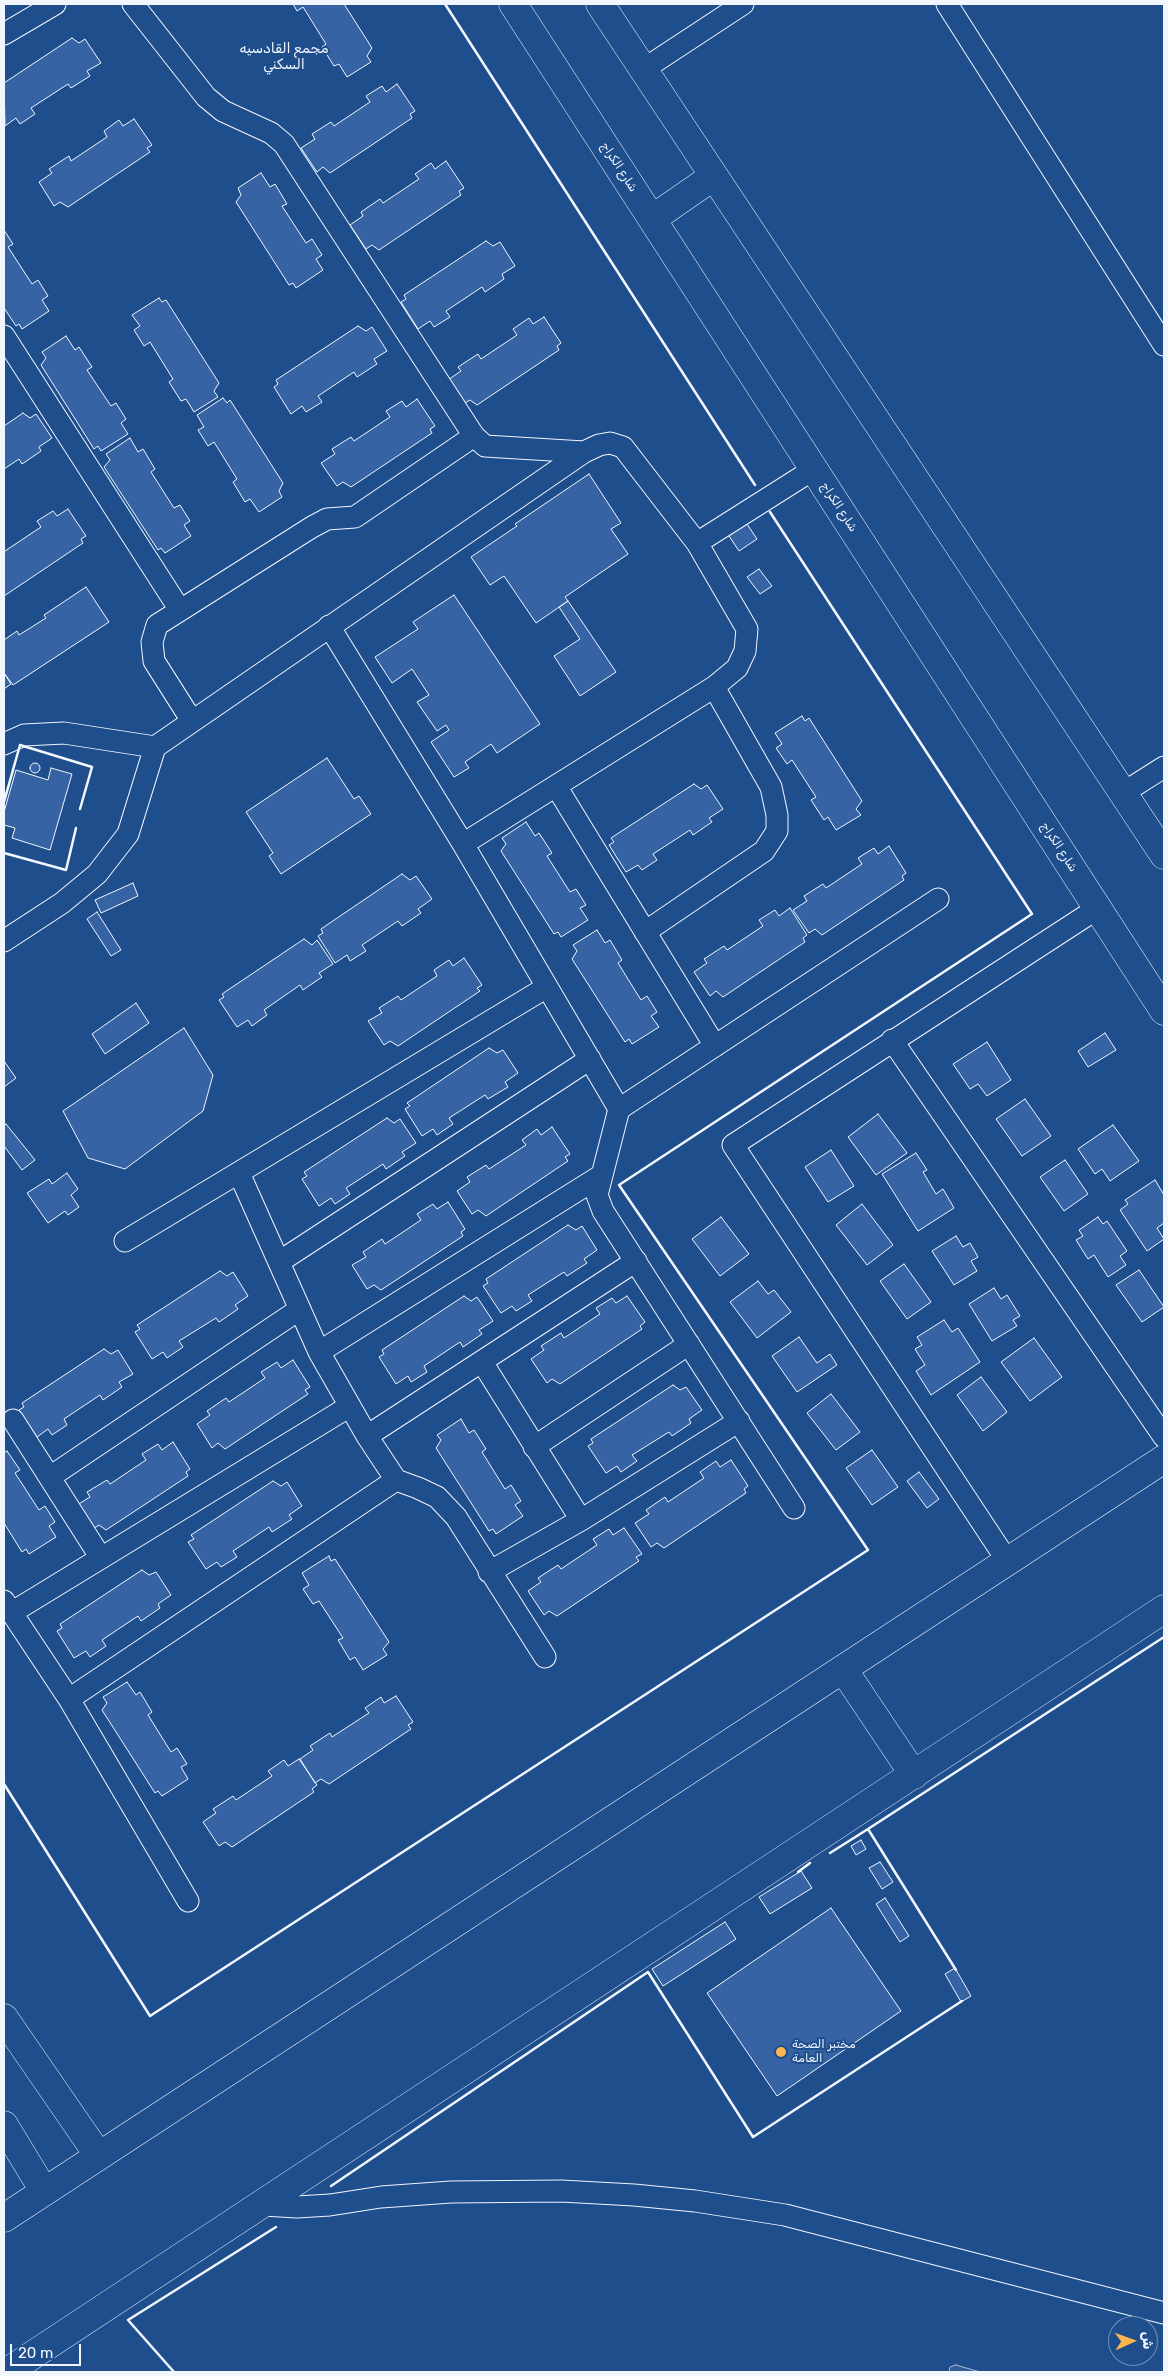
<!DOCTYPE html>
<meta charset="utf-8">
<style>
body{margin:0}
#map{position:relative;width:1168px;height:2376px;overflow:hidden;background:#1f4e8c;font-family:Rubik,Vazirmatn,sans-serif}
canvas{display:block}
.frame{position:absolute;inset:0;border:5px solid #f2f6ff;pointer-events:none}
.north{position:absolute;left:1108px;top:2316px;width:50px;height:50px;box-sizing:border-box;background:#1f4e8c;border:1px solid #7391ba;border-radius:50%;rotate:88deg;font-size:14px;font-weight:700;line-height:20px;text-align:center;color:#f2f6ff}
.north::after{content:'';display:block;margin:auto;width:18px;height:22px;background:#ffb74d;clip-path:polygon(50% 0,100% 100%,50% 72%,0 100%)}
.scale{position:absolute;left:10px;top:2344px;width:71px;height:22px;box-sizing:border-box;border:2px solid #f2f6ff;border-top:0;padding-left:6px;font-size:15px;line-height:18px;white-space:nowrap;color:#f2f6ff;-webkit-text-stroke:4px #1f4e8c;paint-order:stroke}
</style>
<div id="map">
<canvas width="1168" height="2376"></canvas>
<div class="frame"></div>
<div class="north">ش</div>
<div class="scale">20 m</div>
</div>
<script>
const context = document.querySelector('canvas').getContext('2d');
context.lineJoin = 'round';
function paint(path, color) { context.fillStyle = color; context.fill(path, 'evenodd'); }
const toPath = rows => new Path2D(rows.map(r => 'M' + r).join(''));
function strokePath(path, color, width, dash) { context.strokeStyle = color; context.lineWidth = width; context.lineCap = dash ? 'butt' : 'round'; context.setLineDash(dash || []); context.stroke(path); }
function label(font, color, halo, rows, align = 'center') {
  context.font = font + ' Rubik,Vazirmatn,sans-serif'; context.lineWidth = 4; context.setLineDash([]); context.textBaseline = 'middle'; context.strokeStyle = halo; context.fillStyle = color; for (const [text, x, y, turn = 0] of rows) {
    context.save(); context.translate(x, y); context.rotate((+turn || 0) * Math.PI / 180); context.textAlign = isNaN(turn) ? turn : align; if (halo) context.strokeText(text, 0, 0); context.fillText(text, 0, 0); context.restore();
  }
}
const built = toPath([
 [956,2365,980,2372,949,2372,950,2367,956,2365]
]);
paint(built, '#305b95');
strokePath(built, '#a8bbd7', 1);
const building = toPath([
 [293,4,344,4,372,48,367,56,371,62,347,77,339,64,334,66,322,47,326,44,303,7,297,11,293,4],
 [72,38,79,43,85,39,101,63,87,71,90,76,71,88,68,84,31,108,35,114,20,124,16,118,5,126,4,83,72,38],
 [397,84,415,111,410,114,412,118,330,173,323,167,317,172,301,148,315,139,312,134,331,122,334,126,370,102,366,96,382,86,386,92,397,84],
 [134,119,152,145,147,148,150,152,68,207,60,202,54,206,39,182,52,173,49,169,69,156,71,161,107,137,104,131,119,120,123,126,134,119],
 [446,161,464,188,459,191,461,195,379,250,372,245,366,249,350,225,363,216,361,212,380,199,383,203,419,179,415,174,431,163,435,169,446,161],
 [261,173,270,187,275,184,287,204,282,206,306,243,312,239,322,255,316,259,323,270,296,288,293,283,289,285,236,202,241,195,238,188,261,173],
 [4,230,13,244,8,247,32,284,38,280,48,296,42,300,49,311,22,329,19,324,16,326,4,308,4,230],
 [486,241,493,246,500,242,515,266,502,274,504,279,485,292,482,287,446,311,450,317,434,327,430,321,418,329,401,302,406,299,404,295,486,241],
 [159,298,162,302,166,300,219,383,214,391,218,397,194,412,186,399,181,401,169,382,173,379,150,342,144,346,134,330,140,326,132,315,159,298],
 [544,317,561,343,557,346,559,350,477,405,470,400,463,404,448,380,461,371,458,367,478,354,481,359,517,335,513,329,529,318,533,324,544,317],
 [358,326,366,331,372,327,387,351,374,359,377,364,357,377,354,372,318,396,322,402,306,412,302,406,291,414,274,387,278,384,276,380,358,326],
 [66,336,75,350,79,347,92,367,87,370,111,406,116,403,126,419,121,423,128,434,101,451,98,446,94,449,41,365,46,358,42,352,66,336],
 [223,398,227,403,230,400,283,483,279,491,282,497,259,512,250,499,245,502,233,482,237,479,214,442,208,446,198,430,204,427,197,415,223,398],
 [417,399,435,426,430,429,432,433,351,487,343,482,337,486,321,463,335,454,332,449,351,437,354,441,390,417,386,411,402,401,406,407,417,399],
 [23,413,30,418,36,414,52,438,39,447,41,451,22,464,19,459,4,469,4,426,23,413],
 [130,438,138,452,143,449,155,469,151,472,174,508,180,505,190,521,184,525,191,536,165,553,161,548,158,550,104,467,110,460,106,454,130,438],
 [589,474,621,523,611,529,628,554,565,597,568,601,536,623,504,576,490,585,471,557,517,526,515,524,589,474],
 [68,509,86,536,81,539,83,543,4,596,4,549,5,551,41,527,37,521,53,511,57,516,68,509],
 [745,521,757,539,739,551,727,533,745,521],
 [759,569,772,586,760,594,747,577,759,569],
 [86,587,109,622,13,685,4,673,11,684,4,689,4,640,17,631,19,635,46,618,44,615,86,587],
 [454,595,540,724,497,753,491,744,465,762,469,768,454,777,431,742,449,730,446,725,437,731,417,702,429,695,412,669,392,683,375,657,418,629,413,622,454,595],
 [568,601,616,672,580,696,554,656,580,639,559,607,568,601],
 [802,716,805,721,809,718,862,801,856,809,861,815,836,830,828,817,824,820,811,800,816,797,792,760,787,764,776,748,782,744,775,733,802,716],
 [327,758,354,799,359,796,371,814,281,874,269,856,273,853,246,812,327,758],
 '30 768a5 5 0 1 1 10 0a5 5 0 1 1-10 0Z',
 [51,768,72,774,50,850,12,838,15,828,4,825,4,812,16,770,48,780,51,768],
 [694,784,701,789,707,785,723,809,709,818,712,822,693,835,690,830,653,854,657,860,642,870,638,865,626,872,609,845,614,842,611,838,694,784],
 [526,822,535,836,539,833,552,853,547,856,570,892,576,889,586,905,580,908,588,920,561,937,558,932,554,934,501,851,506,844,502,838,526,822],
 [889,846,906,873,902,876,904,880,822,935,815,929,809,933,793,910,807,901,804,896,823,884,826,888,862,864,858,858,874,848,878,854,889,846],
 [402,874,410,880,416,876,432,899,418,909,421,913,402,926,398,921,362,945,366,951,350,961,347,955,335,963,318,936,323,933,321,929,402,874],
 [133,883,138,896,101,913,95,900,133,883],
 [790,908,807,935,803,938,805,942,723,997,716,991,710,996,694,972,707,963,704,959,724,946,727,950,763,926,759,920,775,910,779,916,790,908],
 [97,912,121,950,111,956,87,919,97,912],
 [597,930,605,943,610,940,622,960,618,963,641,1000,647,996,657,1012,651,1016,659,1027,632,1044,629,1039,625,1042,572,959,577,951,573,945,597,930],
 [304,939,312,945,317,940,333,964,319,973,322,977,303,990,300,985,264,1010,267,1015,252,1026,248,1020,237,1027,219,1000,224,997,222,994,304,939],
 [464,958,482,985,477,988,480,991,398,1046,390,1041,384,1045,368,1021,382,1013,379,1008,398,996,401,1000,437,976,434,970,449,960,453,966,464,958],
 [136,1003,149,1023,105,1054,92,1034,136,1003],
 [184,1028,213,1075,203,1111,125,1169,88,1158,63,1111,184,1028],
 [1105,1033,1116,1050,1088,1067,1078,1051,1105,1033],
 [987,1042,1011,1080,987,1096,978,1084,970,1089,953,1064,987,1042],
 [489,1048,497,1053,503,1050,518,1073,505,1082,508,1087,488,1099,485,1095,449,1118,453,1124,437,1135,433,1129,422,1136,405,1109,410,1106,407,1103,489,1048],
 [4,1061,16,1078,4,1087,4,1061],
 [1025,1099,1051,1136,1022,1156,996,1119,1025,1099],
 [878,1114,907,1153,876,1175,848,1137,878,1114],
 [387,1118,394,1123,400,1119,416,1143,402,1152,405,1156,386,1169,383,1164,346,1188,350,1194,335,1204,331,1198,319,1206,302,1179,307,1176,304,1172,387,1118],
 [6,1124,35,1160,22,1170,4,1146,4,1126,6,1124],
 [1113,1125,1139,1161,1110,1181,1102,1169,1095,1174,1078,1149,1113,1125],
 [552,1127,570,1154,565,1157,568,1161,486,1216,478,1210,472,1214,457,1191,470,1182,467,1177,486,1165,489,1169,526,1145,522,1140,537,1129,541,1135,552,1127],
 [831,1150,854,1186,828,1202,805,1167,831,1150],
 [916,1153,927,1170,923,1172,936,1194,943,1189,954,1208,918,1231,882,1174,916,1153],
 [1065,1160,1088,1194,1064,1211,1040,1177,1065,1160],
 [67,1173,78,1189,71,1195,79,1207,68,1215,65,1211,48,1223,27,1193,49,1179,52,1184,67,1173],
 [1155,1180,1164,1195,1164,1223,1157,1228,1164,1239,1147,1251,1120,1210,1128,1204,1125,1200,1155,1180],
 [448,1202,465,1229,461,1232,463,1236,381,1290,374,1285,367,1289,352,1265,366,1257,363,1252,382,1239,385,1244,421,1220,417,1214,433,1204,437,1209,448,1202],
 [862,1204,893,1245,867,1265,836,1225,862,1204],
 [721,1217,749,1254,720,1276,692,1239,721,1217],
 [1098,1217,1103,1224,1107,1221,1127,1251,1120,1256,1126,1265,1108,1277,1094,1255,1088,1259,1076,1240,1083,1236,1079,1230,1098,1217],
 [568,1225,576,1230,582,1226,597,1250,584,1259,587,1263,567,1276,564,1272,528,1295,532,1301,516,1311,512,1306,501,1313,483,1286,488,1283,486,1279,568,1225],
 [956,1236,963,1247,970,1243,978,1257,971,1261,977,1271,954,1285,932,1251,956,1236],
 [904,1264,931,1302,907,1319,880,1281,904,1264],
 [1139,1270,1164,1307,1142,1322,1116,1285,1139,1270],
 [220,1271,227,1276,233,1272,248,1296,235,1305,238,1309,219,1322,216,1318,179,1341,183,1347,167,1358,163,1352,152,1359,135,1332,140,1329,137,1325,220,1271],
 [758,1281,768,1294,774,1290,791,1312,757,1338,730,1302,758,1281],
 [994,1288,1001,1299,1007,1295,1020,1316,1013,1320,1017,1326,992,1341,969,1304,994,1288],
 [464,1296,471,1301,477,1297,493,1321,479,1330,482,1334,463,1347,460,1342,424,1366,427,1372,411,1382,408,1376,396,1384,379,1357,384,1354,382,1350,464,1296],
 [627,1296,645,1322,640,1326,642,1329,560,1384,552,1379,547,1383,531,1359,544,1350,541,1346,561,1333,564,1338,600,1314,596,1308,612,1298,616,1303,627,1296],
 [944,1320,952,1332,958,1328,980,1362,931,1395,916,1371,925,1365,915,1349,922,1345,917,1337,944,1320],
 [799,1337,817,1363,830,1354,837,1365,797,1392,772,1356,799,1337],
 [1034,1338,1062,1377,1030,1401,1001,1362,1034,1338],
 [104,1349,111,1354,118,1350,133,1374,119,1382,122,1387,103,1400,100,1395,64,1419,67,1425,52,1435,48,1429,37,1437,19,1410,24,1407,22,1403,104,1349],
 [293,1360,310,1387,305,1390,308,1394,225,1449,218,1443,212,1448,197,1424,210,1415,207,1411,226,1398,229,1402,265,1378,261,1372,277,1362,281,1368,293,1360],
 [981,1377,1007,1412,983,1431,957,1395,981,1377],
 [673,1385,680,1390,686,1387,702,1410,689,1419,691,1423,672,1436,669,1432,632,1455,637,1461,621,1472,617,1466,606,1473,588,1446,593,1443,591,1439,673,1385],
 [831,1394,860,1432,836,1450,807,1413,831,1394],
 [461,1419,469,1433,474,1430,486,1449,482,1452,505,1489,511,1485,521,1501,515,1505,523,1516,496,1534,493,1529,489,1531,436,1448,441,1440,437,1435,461,1419],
 [173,1442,190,1469,186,1472,188,1476,106,1530,99,1525,93,1529,77,1505,90,1497,87,1492,107,1480,110,1484,146,1460,142,1454,158,1444,162,1450,173,1442],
 [872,1450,898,1487,872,1505,846,1468,872,1450],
 [7,1451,20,1470,15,1473,39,1510,45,1506,55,1522,49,1526,56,1537,29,1554,26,1549,22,1552,4,1523,4,1453,7,1451],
 [731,1460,748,1486,744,1489,746,1493,664,1548,657,1543,651,1547,635,1523,649,1514,646,1510,665,1497,668,1502,704,1478,700,1472,716,1461,720,1467,731,1460],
 [919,1472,939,1499,927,1508,907,1481,919,1472],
 [273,1481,281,1486,287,1482,302,1506,289,1515,292,1519,272,1532,269,1527,233,1551,237,1557,221,1567,217,1562,206,1569,188,1542,194,1539,191,1535,273,1481],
 [624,1528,642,1554,636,1557,639,1561,557,1616,549,1611,544,1615,528,1591,541,1582,538,1578,558,1565,561,1569,597,1545,593,1539,609,1529,613,1535,624,1528],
 [329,1556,331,1561,335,1559,389,1642,383,1649,387,1655,363,1670,355,1657,350,1660,338,1640,343,1638,319,1601,313,1604,303,1589,309,1585,302,1573,329,1556],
 [142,1570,149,1575,156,1572,171,1595,158,1604,160,1608,141,1621,138,1616,102,1640,106,1646,90,1657,86,1651,74,1658,57,1631,62,1628,60,1624,142,1570],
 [127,1682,136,1695,140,1692,152,1712,148,1715,171,1752,177,1748,187,1764,181,1767,188,1779,162,1796,158,1791,155,1793,102,1710,107,1703,103,1697,127,1682],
 [396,1696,413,1722,408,1725,411,1729,329,1784,321,1779,315,1783,300,1759,313,1750,310,1746,330,1733,332,1737,369,1713,365,1708,381,1697,384,1703,396,1696],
 [299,1759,317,1785,312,1789,314,1792,232,1847,225,1842,219,1846,203,1822,216,1813,213,1809,233,1796,236,1800,272,1776,268,1771,284,1760,288,1766,299,1759],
 [861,1840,866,1849,856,1855,851,1846,861,1840],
 [880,1862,893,1882,882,1889,869,1868,880,1862],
 [801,1871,812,1888,770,1914,759,1897,801,1871],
 [885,1898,909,1936,900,1942,876,1904,885,1898],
 [831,1908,901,2011,777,2096,707,1993,831,1908],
 [725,1922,736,1939,663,1986,652,1969,725,1922],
 [955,1968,971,1996,961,2002,945,1974,955,1968]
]);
paint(building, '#3563a3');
strokePath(building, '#f2f6ff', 1);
const minor = toPath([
 [133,4,206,97,223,111,271,133,284,144,474,436,485,446,584,452],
 [947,4,1164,345],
 [4,34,55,4],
 [644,69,743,4],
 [4,336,180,610],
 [697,543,814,469],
 [329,626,463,844,619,1109],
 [192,721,154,661,152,642,157,625,312,527,327,519,355,517,474,436],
 [4,744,24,735,64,733,155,747,584,452,599,445,610,443,623,447,697,543,747,629,745,651,737,668,714,687,463,844],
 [556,786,715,1046],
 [1123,793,1164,767],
 [645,932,764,851,777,831,777,815,771,787,714,687],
 [4,941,62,903,97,874,128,834,155,747],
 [892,1040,1164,1437],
 [239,1173,319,1352,367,1436,396,1480,418,1488,437,1497,456,1517,545,1657],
 [125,1241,547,987],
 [279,1262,590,1059],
 [319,1352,602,1175],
 [482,1362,581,1520],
 [13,1420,101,1558],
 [367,1436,636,1261],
 [534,1447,689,1344],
 [50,1477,300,1309],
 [794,1508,603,1211,597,1195,619,1109,938,899],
 [1008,1562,733,1145,1098,908],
 [489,1572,581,1520,739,1421],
 [4,1601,69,1699,188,1901],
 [11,1613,350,1406],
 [69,1699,396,1480],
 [263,2205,297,2207,330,2205,381,2197,451,2192,561,2191,634,2195,695,2201,785,2215,1164,2313]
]);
const tertiary = toPath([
 [513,4,1164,1011],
 [600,4,1164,855],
 [652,219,714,176],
 [843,1669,914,1775],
 [4,2018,99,2156],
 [4,2125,44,2191],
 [4,2218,1164,1459],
 [7,2372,1164,1609]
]);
strokePath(minor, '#f2f6ff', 23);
strokePath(tertiary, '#f2f6ff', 29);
strokePath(minor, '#1f4e8c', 21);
strokePath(tertiary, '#1f4e8c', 28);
strokePath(toPath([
 [445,4,755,485],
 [4,802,20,745,92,767,80,809],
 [4,853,66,870,76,828],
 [4,1784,150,2016,868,1550,619,1185,1032,914,770,512],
 [830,1853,868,1829],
 [798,1872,810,1863],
 [956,1970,868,1829,1164,1637],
 [331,2186,648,1972,753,2137,962,2001],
 [174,2372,128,2320,276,2227]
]), '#f2f6ff', 2.5);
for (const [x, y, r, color] of [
 [781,2052,6,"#ffb74d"]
]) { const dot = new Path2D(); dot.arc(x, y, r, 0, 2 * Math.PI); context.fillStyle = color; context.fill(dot); strokePath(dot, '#1f4e8c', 2); }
label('12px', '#f2f6ff', '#1f4e8c', [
 ["شارع الكراج",619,167,57],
 ["شارع الكراج",839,507,57],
 ["شارع الكراج",1059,847,57]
]);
label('12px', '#f2f6ff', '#1f4e8c', [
 ["مختبر الصحة",792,2045],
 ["العامة",792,2059]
], 'left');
label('14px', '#f2f6ff', '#1f4e8c', [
 ["مجمع القادسيه",284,49],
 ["السكني",284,65]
]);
</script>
